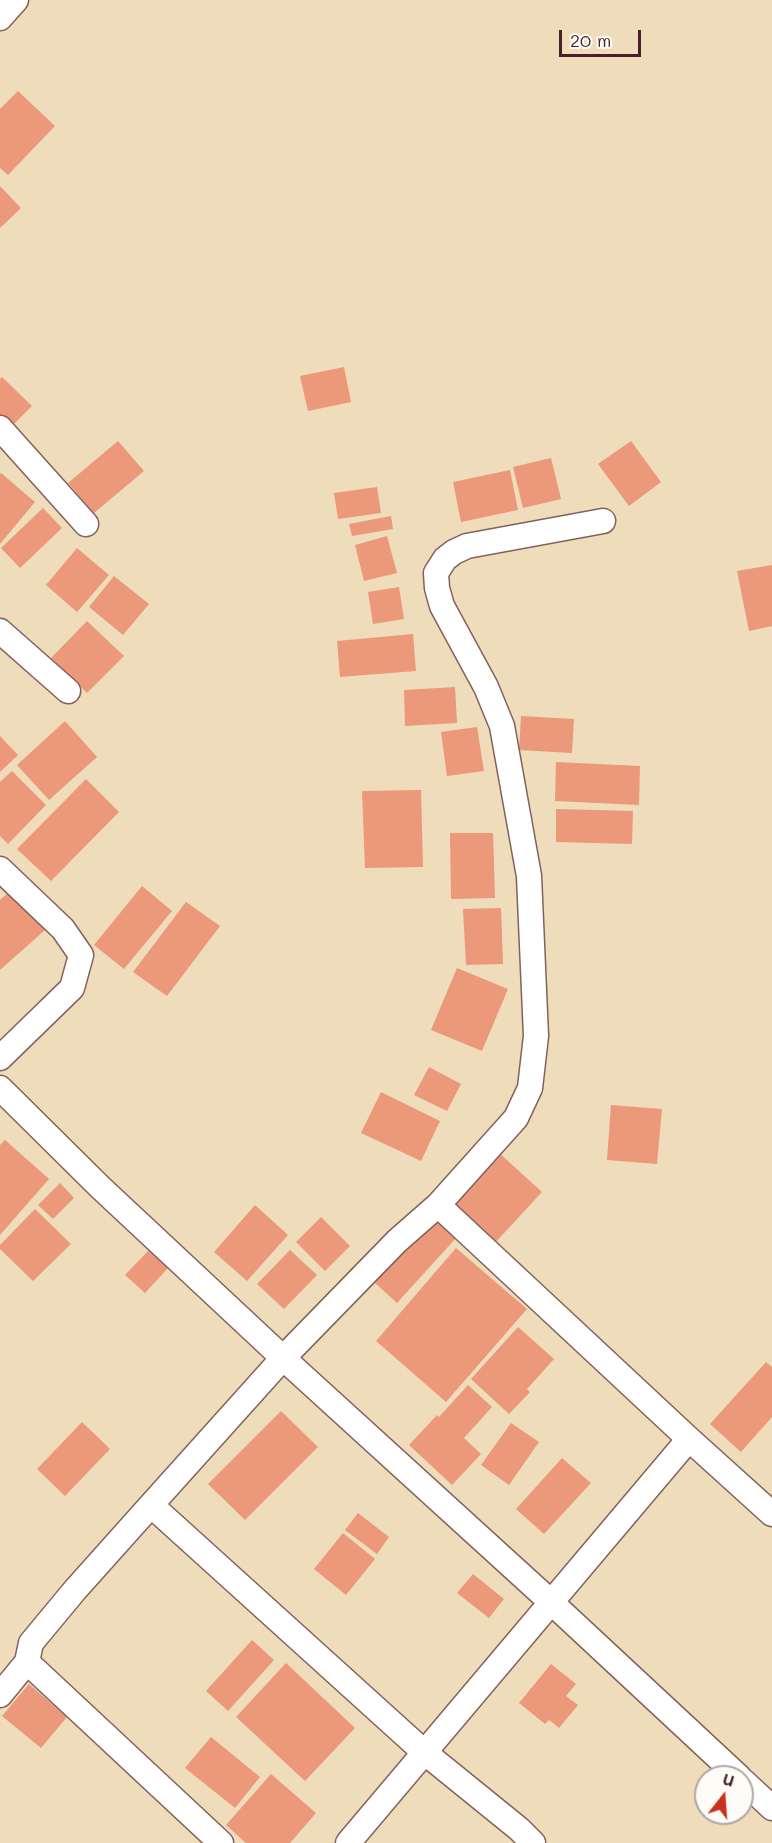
<!DOCTYPE html>
<style>
body{margin:0}
#map{position:relative;width:772px;height:1843px;overflow:hidden;background:#efdcba;font-family:Mali,sans-serif}
canvas{display:block}
.north{position:absolute;left:694px;top:1765px;width:60px;height:60px;box-sizing:border-box;background:#fdfcf7;border:2px solid #b5a4a5;border-radius:50%;rotate:17deg;font-size:16px;font-weight:700;line-height:24px;text-align:center;color:#4a1f2b}
.north::after{content:'';display:block;margin:auto;width:21px;height:27px;background:#c8321e;clip-path:polygon(50% 0,100% 100%,50% 72%,0 100%)}
.scale{position:absolute;left:559px;top:30px;width:82px;height:27px;box-sizing:border-box;border:3px solid #4a1f2b;border-top:0;padding-left:8px;font-size:18px;line-height:21px;white-space:nowrap;color:#4a1f2b;-webkit-text-stroke:4px #fdfcf7;paint-order:stroke}
</style>
<div id="map">
<canvas width="772" height="1843"></canvas>
<div class="north">U</div>
<div class="scale">20 m</div>
</div>
<script>
const context = document.querySelector('canvas').getContext('2d');
context.lineJoin = 'round';
function paint(path, color) { context.fillStyle = color; context.fill(path, 'evenodd'); }
const toPath = rows => new Path2D(rows.map(r => 'M' + r).join(''));
function strokePath(path, color, width, dash) { context.strokeStyle = color; context.lineWidth = width; context.lineCap = dash ? 'butt' : 'round'; context.setLineDash(dash || []); context.stroke(path); }
paint(toPath([
 [18,91,55,126,8,175,0,168,0,109],
 [0,186,21,208,0,228],
 [344,367,351,402,308,411,300,376],
 [2,377,32,406,10,428,0,418,0,379],
 [118,441,144,471,94,513,68,483],
 [631,441,661,482,629,506,598,464],
 [551,458,561,499,523,508,513,467],
 [510,470,518,510,461,522,453,482],
 [1,473,35,502,0,544,0,474],
 [377,487,381,513,338,519,334,493],
 [43,508,62,528,20,568,1,548],
 [391,516,393,529,352,536,349,524],
 [387,536,397,573,364,581,355,545],
 [77,548,109,575,77,612,46,585],
 [772,565,772,626,749,631,737,571],
 [114,576,149,604,123,635,89,607],
 [399,587,404,619,373,624,368,592],
 [87,621,124,656,87,693,51,658],
 [413,634,416,671,340,677,337,641],
 [455,687,457,723,405,726,404,690],
 [521,716,574,719,572,753,519,750],
 [65,721,97,757,49,800,17,765],
 [477,727,484,771,447,776,441,732],
 [0,736,18,755,0,772],
 [556,762,640,766,639,805,555,801],
 [12,771,46,805,8,844,0,836,0,782],
 [86,779,119,812,51,881,17,849],
 [421,790,423,867,365,868,362,791],
 [556,809,633,811,632,844,556,842],
 [450,833,493,833,495,898,451,899],
 [142,886,172,911,124,969,94,945],
 [10,891,45,930,0,970,0,900],
 [186,902,220,926,167,996,133,972],
 [501,908,503,964,466,965,463,909],
 [457,968,508,989,482,1051,431,1030],
 [429,1067,461,1084,447,1111,414,1095],
 [381,1092,440,1121,421,1161,361,1133],
 [611,1105,662,1109,657,1164,607,1160],
 [5,1140,49,1179,0,1235,0,1145],
 [497,1151,542,1192,494,1244,449,1202],
 [60,1183,74,1198,53,1219,38,1205],
 [255,1205,288,1235,247,1281,214,1252],
 [35,1209,71,1244,33,1281,0,1249,0,1245],
 [321,1217,350,1246,325,1271,296,1242],
 [432,1217,456,1238,397,1303,373,1281],
 [456,1248,527,1309,446,1402,376,1341],
 [150,1249,169,1267,145,1293,125,1275],
 [290,1250,317,1275,284,1309,257,1284],
 [518,1327,554,1359,527,1389,530,1392,509,1414,471,1379],
 [766,1362,772,1367,772,1417,741,1452,710,1424],
 [468,1385,492,1407,464,1438,481,1454,452,1485,409,1445,437,1415,439,1417],
 [281,1411,318,1447,245,1520,208,1484],
 [82,1422,110,1449,65,1496,37,1469],
 [511,1423,539,1442,509,1485,481,1465],
 [562,1458,591,1483,544,1534,516,1509],
 [358,1513,389,1537,377,1554,345,1530],
 [343,1533,375,1559,346,1595,314,1569],
 [473,1574,504,1599,489,1618,457,1593],
 [252,1640,274,1660,228,1711,206,1691],
 [286,1663,355,1728,305,1781,236,1717],
 [551,1664,576,1684,566,1696,578,1705,559,1728,549,1720,545,1724,519,1703],
 [29,1684,67,1717,41,1748,2,1716],
 [211,1737,260,1777,235,1808,185,1768],
 [271,1774,316,1813,290,1843,246,1843,226,1825]
]), '#eb987b');
const street = toPath([
 [0,18,16,0],
 [0,428,86,524],
 [0,631,68,691],
 [0,869,63,929,81,955,72,988,0,1058],
 [0,1088,101,1188,283,1358,552,1603,739,1777],
 [438,1205,689,1439,772,1514],
 [151,1505,283,1358,397,1241,438,1205,516,1118,530,1088,536,1036,529,876,502,726,486,687,442,606,437,588,436,573,445,559,454,552,467,546,603,521],
 [27,1662,221,1843],
 [0,1695,27,1662,31,1643,75,1590,151,1505,424,1752,519,1829,533,1843],
 [742,1780,772,1808],
 [348,1843,689,1439]
]);
strokePath(street, '#84615d', 27);
strokePath(street, '#fff', 24);
</script>
